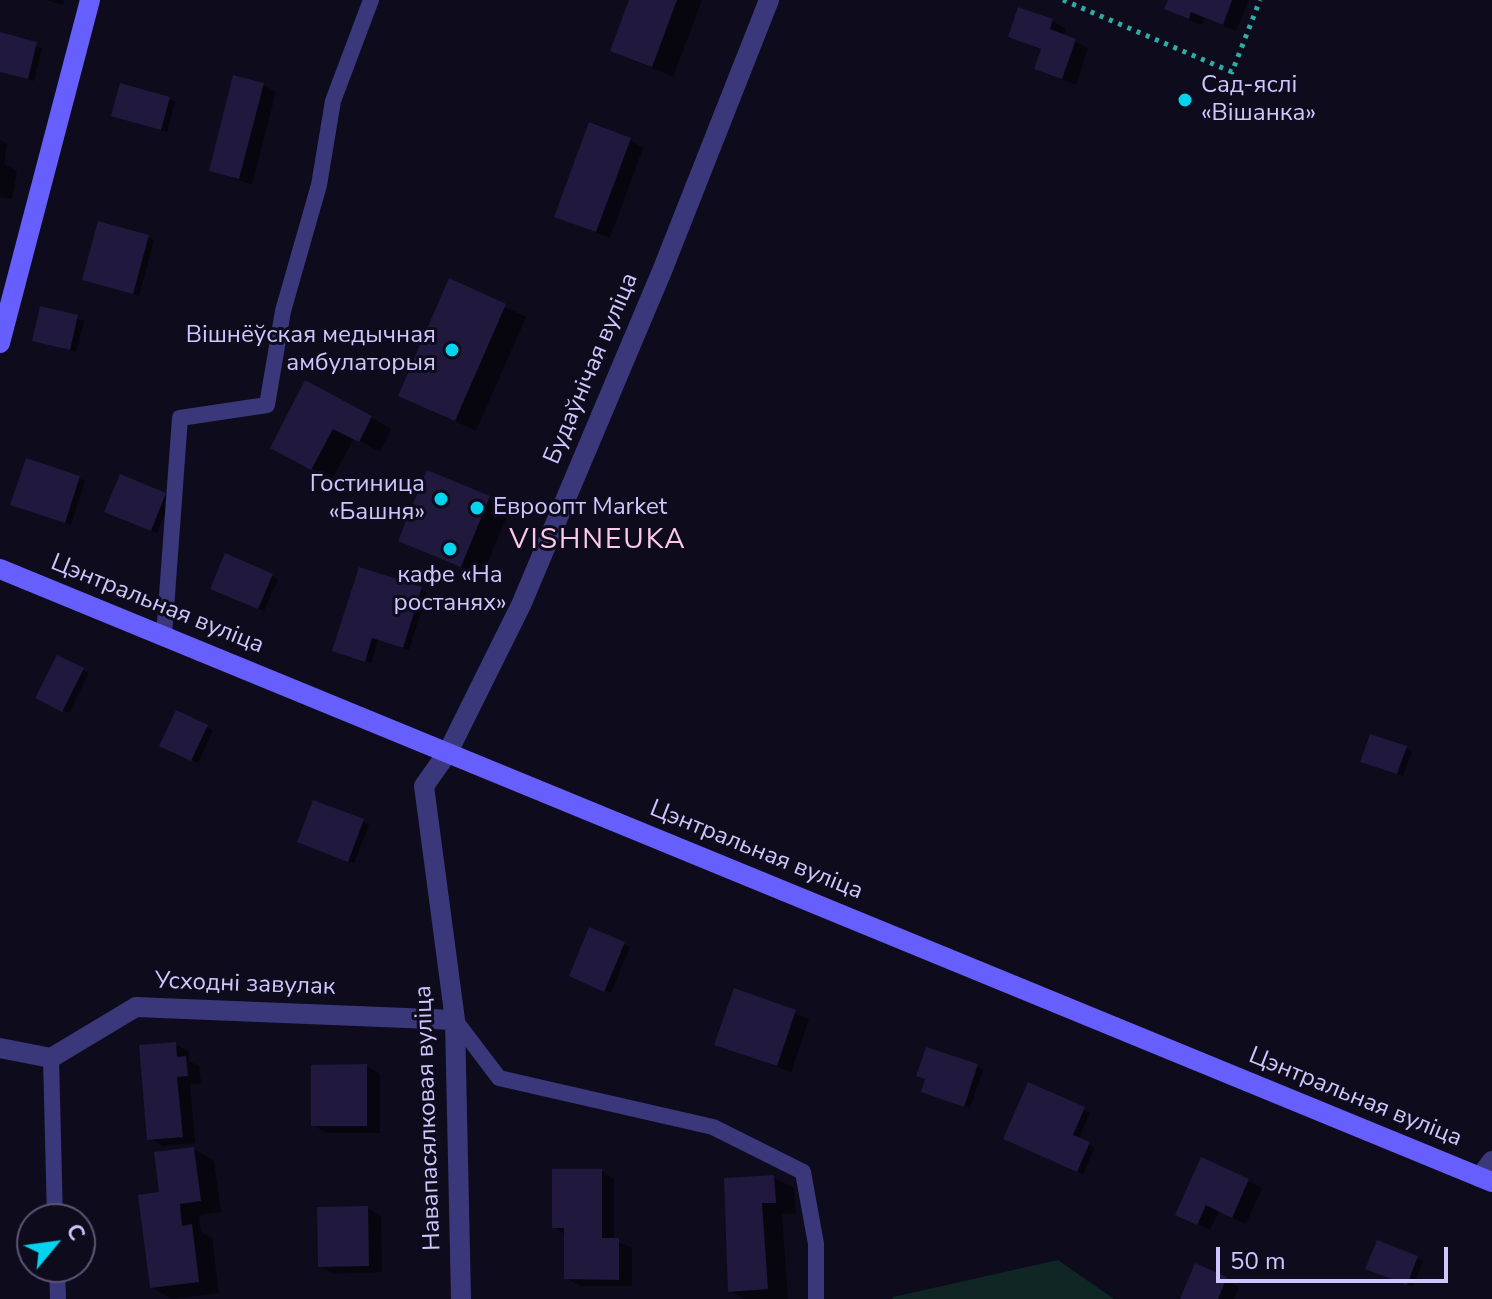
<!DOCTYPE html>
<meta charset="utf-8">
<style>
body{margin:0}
#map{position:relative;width:1492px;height:1299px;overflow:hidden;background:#0e0b1c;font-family:"Nunito Sans",sans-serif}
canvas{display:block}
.north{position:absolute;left:16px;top:1203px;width:80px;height:80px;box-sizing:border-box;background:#0e0b1c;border:2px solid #5b5676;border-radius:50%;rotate:61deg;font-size:22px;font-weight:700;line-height:32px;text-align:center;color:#cec7fe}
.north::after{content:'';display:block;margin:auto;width:28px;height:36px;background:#03d3ef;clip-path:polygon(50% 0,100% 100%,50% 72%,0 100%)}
.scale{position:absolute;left:1216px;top:1247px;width:232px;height:36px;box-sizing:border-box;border:4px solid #cec7fe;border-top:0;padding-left:10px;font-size:24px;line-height:28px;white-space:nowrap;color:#cec7fe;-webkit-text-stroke:6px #0e0b1c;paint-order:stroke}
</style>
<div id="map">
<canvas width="1492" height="1299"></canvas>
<div class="north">С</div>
<div class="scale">50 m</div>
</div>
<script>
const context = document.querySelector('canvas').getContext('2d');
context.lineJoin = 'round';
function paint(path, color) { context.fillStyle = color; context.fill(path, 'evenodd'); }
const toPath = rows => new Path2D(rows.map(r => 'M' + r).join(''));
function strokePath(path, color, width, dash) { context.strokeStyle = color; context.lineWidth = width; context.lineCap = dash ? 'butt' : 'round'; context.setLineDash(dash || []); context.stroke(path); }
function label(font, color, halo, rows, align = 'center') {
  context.font = font + ' "Nunito Sans",sans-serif'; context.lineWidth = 6; context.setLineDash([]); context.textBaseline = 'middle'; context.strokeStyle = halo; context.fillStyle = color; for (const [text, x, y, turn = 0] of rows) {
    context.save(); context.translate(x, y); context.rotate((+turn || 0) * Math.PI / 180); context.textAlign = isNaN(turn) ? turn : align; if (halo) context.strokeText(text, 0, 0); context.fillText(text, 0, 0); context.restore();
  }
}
paint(toPath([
 [1058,1260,1114,1299,893,1299,893,1297]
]), '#0f2625');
paint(toPath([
 [45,0,64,0,63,5],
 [631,0,702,0,673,77,612,50],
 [1170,0,1249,0,1236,31,1205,18,1202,25,1180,16,1167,8],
 [1019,10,1053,21,1066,29,1063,36,1088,48,1076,85,1037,68,1043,51,1010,36],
 [0,35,42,48,34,81,0,72],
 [263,85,276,92,252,185,212,170],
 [169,99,175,102,167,132,113,115],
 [0,140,7,144,4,164,17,171,12,199,0,197],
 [630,140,643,148,610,238,556,216],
 [148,237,154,240,139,296,84,279],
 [450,281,526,317,476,431,400,395],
 [42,309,84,321,76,352,35,340],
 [371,417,391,429,380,452,354,438,332,479,273,447],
 [429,472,510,509,482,576,401,540],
 [121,476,171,498,157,533,112,514],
 [79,478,85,481,71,525,19,508],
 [360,569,427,592,409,650,378,640,371,663,334,650],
 [272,575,278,579,264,611,219,591],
 [57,657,89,673,69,713,38,697],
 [207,727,213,731,198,763,167,748],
 [1406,748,1412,751,1403,776,1369,764],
 [363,821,369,825,354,863,305,845],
 [624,944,630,947,611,993,577,979],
 [735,991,809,1019,791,1072,717,1044],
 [175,1044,189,1052,189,1061,199,1066,201,1083,190,1084,195,1143,163,1146,149,1138],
 [367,1066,380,1074,380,1133,326,1133,313,1125],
 [977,1066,983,1070,970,1108,929,1095],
 [1029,1085,1090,1113,1078,1140,1095,1148,1083,1174,1011,1142],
 [194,1149,214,1161,221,1212,199,1215,201,1232,212,1238,219,1293,172,1299,151,1287],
 [1202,1160,1262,1188,1246,1224,1219,1211,1210,1230,1191,1221],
 [601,1171,614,1179,614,1240,632,1248,632,1286,580,1286,566,1278,566,1235,554,1227],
 [773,1177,794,1188,796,1213,782,1214,788,1299,745,1299,730,1291,726,1180],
 [368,1208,381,1216,382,1272,334,1274,320,1266],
 [1417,1258,1423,1261,1413,1287,1373,1271],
 [1196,1266,1239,1287,1234,1299,1182,1299]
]), '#0007');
paint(toPath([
 [629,0,677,0,652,67,610,51],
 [1168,0,1232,0,1223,25,1191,12,1189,19,1164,9],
 [1018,7,1053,19,1050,29,1076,39,1062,79,1034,69,1041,49,1008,37],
 [0,32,37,42,28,79,0,72],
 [233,75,264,83,239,179,209,171],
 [120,83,170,97,161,130,111,116],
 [589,122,631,138,596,232,554,217],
 [98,221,149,235,133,294,82,280],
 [449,278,506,304,455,421,398,396],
 [40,306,78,315,70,350,32,341],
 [305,380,372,416,359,442,333,429,311,470,270,448],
 [26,458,80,476,65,523,10,505],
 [427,470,490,496,461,567,398,541],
 [120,474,166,493,151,531,104,512],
 [225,553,273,574,258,609,210,589],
 [359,567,422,587,403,648,372,638,365,662,332,651],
 [57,655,84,668,62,712,35,698],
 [176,710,208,725,191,761,159,746],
 [1370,734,1407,746,1397,774,1360,762],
 [313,800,364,819,348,862,297,842],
 [589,927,625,942,604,992,569,976],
 [734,988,796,1010,777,1066,714,1045],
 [176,1042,177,1057,186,1056,188,1076,177,1077,183,1137,147,1140,139,1045],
 [926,1047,978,1064,964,1107,921,1092,925,1079,916,1076],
 [367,1064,367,1126,311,1126,311,1065],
 [1028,1082,1085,1107,1073,1135,1090,1142,1077,1172,1003,1139],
 [194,1147,201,1201,180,1204,182,1226,192,1224,199,1282,150,1288,138,1195,159,1192,154,1152],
 [1201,1157,1249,1179,1232,1218,1206,1205,1197,1225,1175,1215],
 [552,1169,602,1169,602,1238,619,1238,619,1280,564,1279,564,1228,552,1228],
 [774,1175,776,1203,762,1203,768,1289,728,1292,724,1178],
 [368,1206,369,1266,318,1267,317,1207],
 [1377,1240,1418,1256,1407,1285,1365,1269],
 [1195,1263,1227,1277,1218,1299,1180,1299]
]), '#20183d');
strokePath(toPath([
 [1063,0,1232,72,1260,0]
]), '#2eaca6', 5, [4, 6]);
strokePath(toPath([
 [164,636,180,418,267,405,283,311,319,185,333,101,371,0],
 [455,1020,499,1078,713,1127,803,1172,816,1244,816,1299],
 [51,1058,55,1219],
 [57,1267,58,1299]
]), '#3a377b', 16);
strokePath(toPath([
 [0,1048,51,1058,136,1007,455,1020],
 [1480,1177,1492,1161],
 [461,1299,455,1020,424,786,448,752,521,605,662,271,769,0]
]), '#3a377b', 20);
strokePath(toPath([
 [0,343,90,0],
 [0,569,1492,1182]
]), '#665ffd', 20);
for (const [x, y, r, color] of [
 [1185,100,8,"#03d3ef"],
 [452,350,8,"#03d3ef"],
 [441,499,8,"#03d3ef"],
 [477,508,8,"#03d3ef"],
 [450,549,8,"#03d3ef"]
]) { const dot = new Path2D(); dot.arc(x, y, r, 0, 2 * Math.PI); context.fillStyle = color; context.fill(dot); strokePath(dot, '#0e0b1c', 3); }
label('24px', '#cec7fe', '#0e0b1c', [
 ["Сад-яслі",1201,86],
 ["«Вішанка»",1201,114],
 ["Вішнёўская медычная",436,336,"right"],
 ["амбулаторыя",436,364,"right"],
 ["Гостиница",425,485,"right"],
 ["«Башня»",425,513,"right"],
 ["Евроопт Market",493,508],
 ["кафе «На",450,576,"center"],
 ["ростанях»",450,604,"center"]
], 'left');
label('24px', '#cec7fe', '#0e0b1c', [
 ["Будаўнічая вуліца",592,369,-67],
 ["Цэнтральная вуліца",157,605,22],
 ["Цэнтральная вуліца",756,851,22],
 ["Усходні завулак",245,985,2],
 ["Цэнтральная вуліца",1355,1098,22],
 ["Навапасялковая вуліца",429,1118,-92]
]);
context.letterSpacing = '2px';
label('28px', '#fec9ea', '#0e0b1c', [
 ["VISHNEUKA",598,541]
]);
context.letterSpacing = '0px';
</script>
